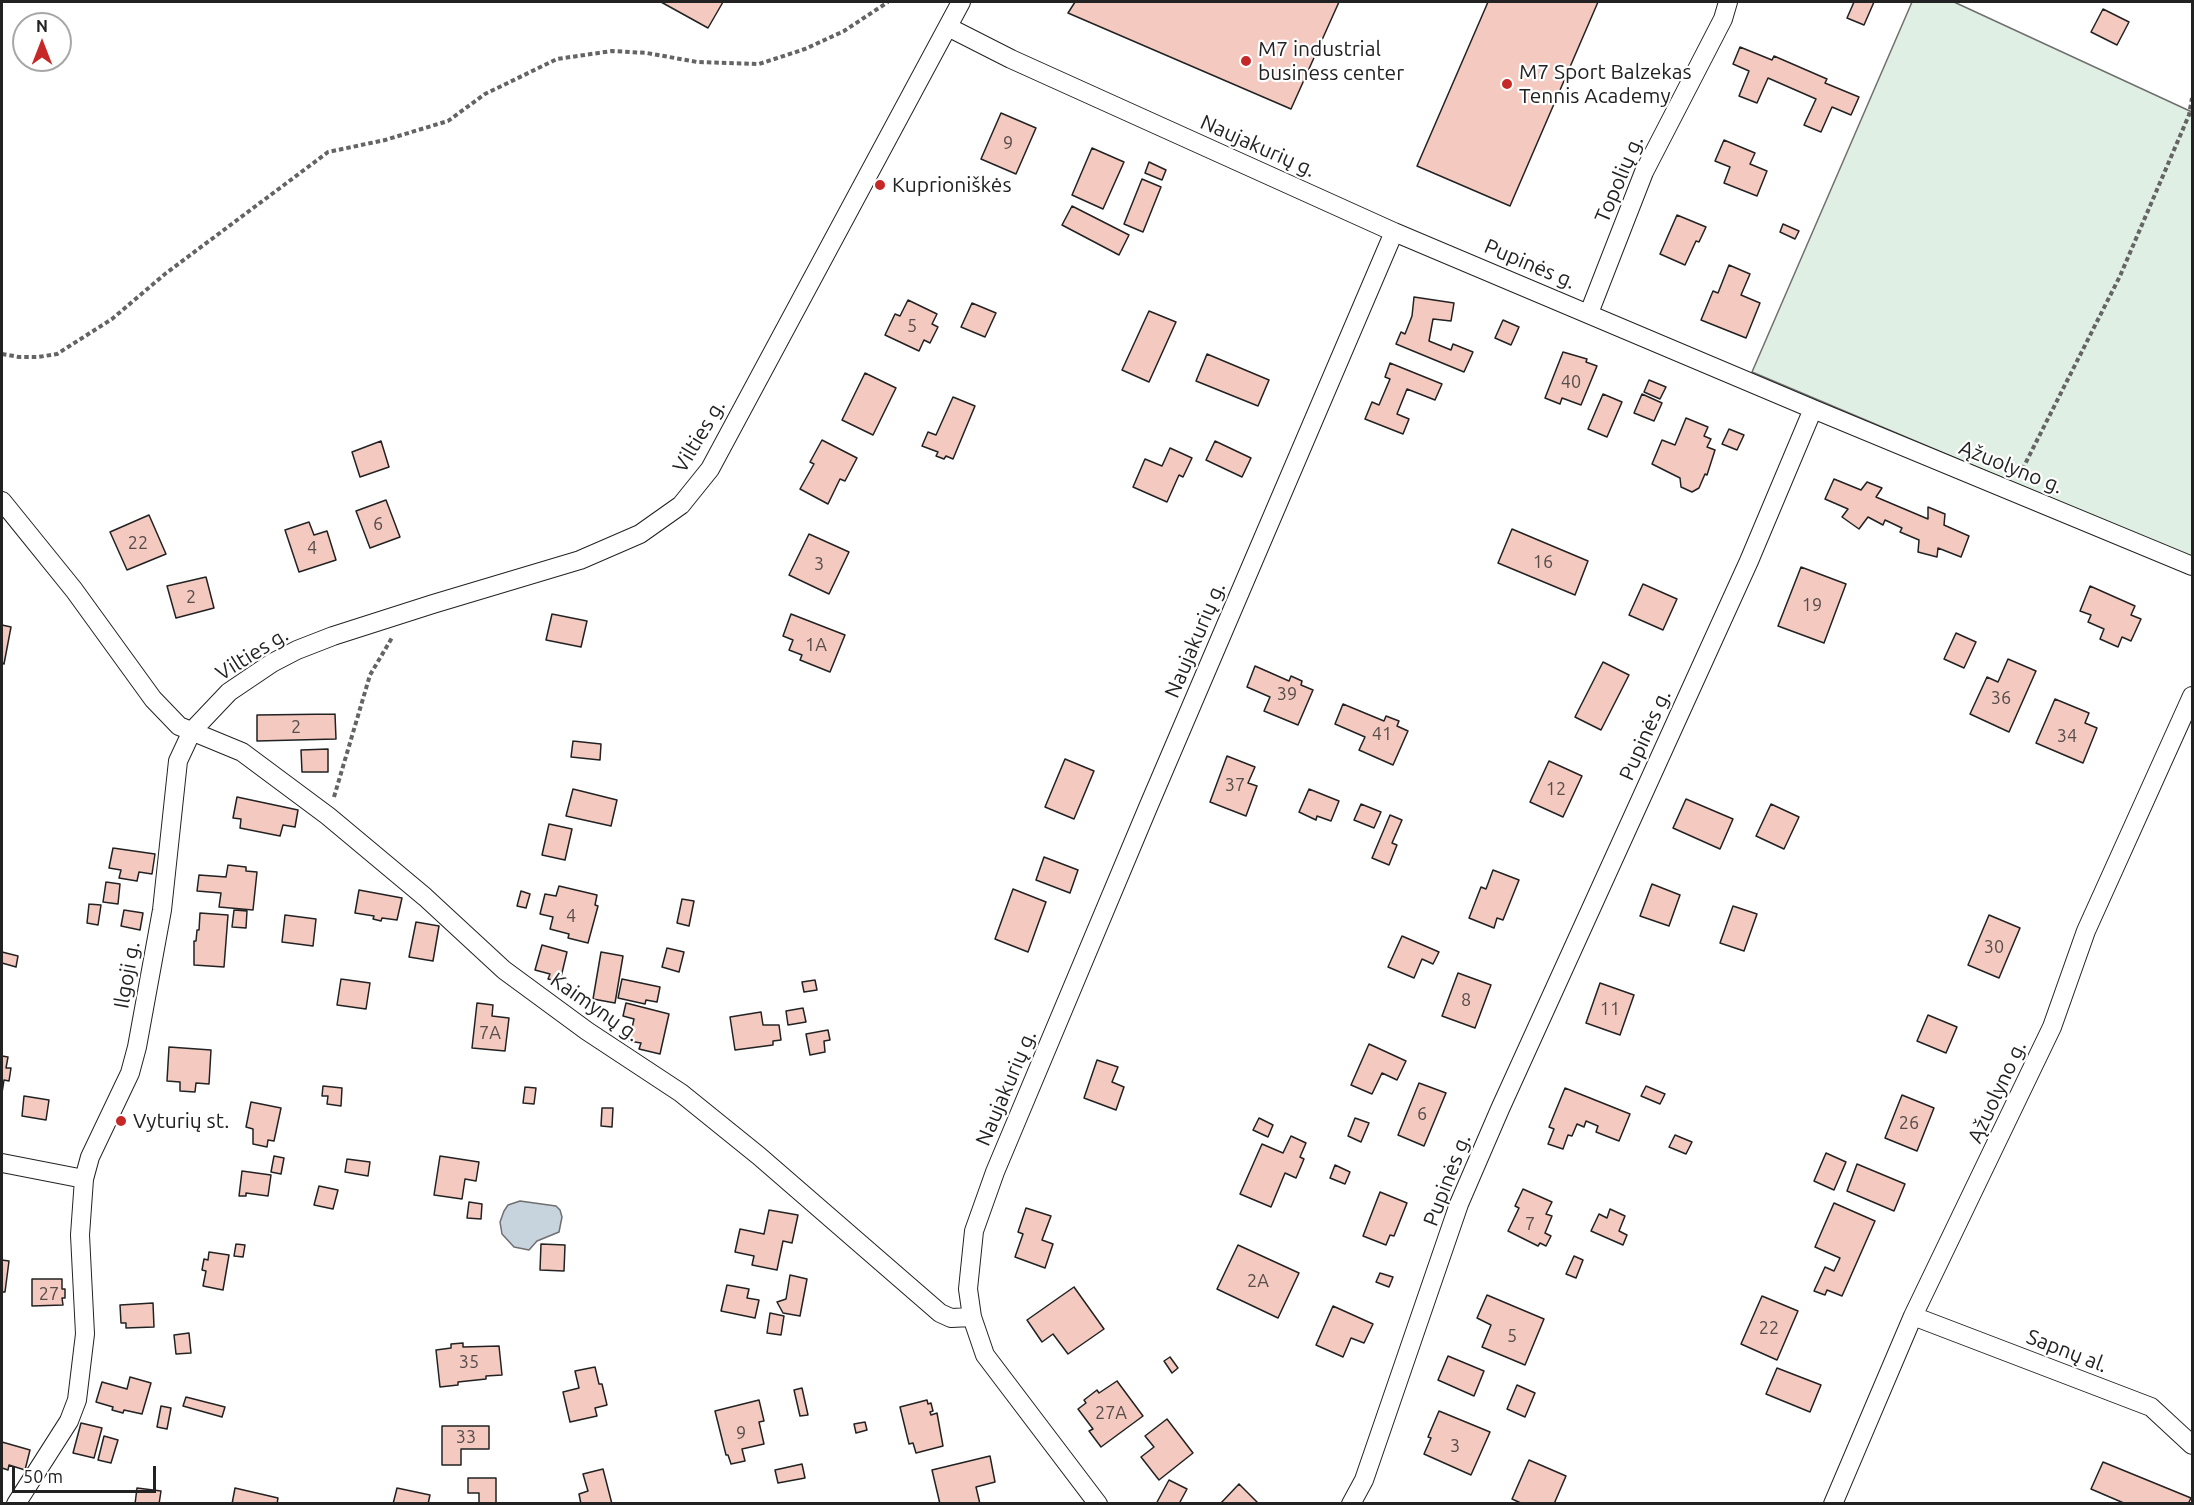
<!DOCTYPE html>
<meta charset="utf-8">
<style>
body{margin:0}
#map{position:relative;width:2194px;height:1505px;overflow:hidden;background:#fff;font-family:Ubuntu,sans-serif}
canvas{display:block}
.frame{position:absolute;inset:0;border:3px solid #222;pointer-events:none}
.north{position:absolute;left:12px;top:12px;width:60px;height:60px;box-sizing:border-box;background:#fff;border:2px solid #a7a7a7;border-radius:50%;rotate:0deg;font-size:16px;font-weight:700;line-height:24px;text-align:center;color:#222}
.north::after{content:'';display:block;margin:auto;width:21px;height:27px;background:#c62828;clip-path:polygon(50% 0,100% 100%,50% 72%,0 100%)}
.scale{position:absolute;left:12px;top:1466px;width:144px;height:27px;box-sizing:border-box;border:3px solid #222;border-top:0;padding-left:8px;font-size:18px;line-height:21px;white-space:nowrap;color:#222;-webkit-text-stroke:4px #fff;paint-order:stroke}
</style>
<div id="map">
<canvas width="2194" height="1505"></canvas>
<div class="frame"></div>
<div class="north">N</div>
<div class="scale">50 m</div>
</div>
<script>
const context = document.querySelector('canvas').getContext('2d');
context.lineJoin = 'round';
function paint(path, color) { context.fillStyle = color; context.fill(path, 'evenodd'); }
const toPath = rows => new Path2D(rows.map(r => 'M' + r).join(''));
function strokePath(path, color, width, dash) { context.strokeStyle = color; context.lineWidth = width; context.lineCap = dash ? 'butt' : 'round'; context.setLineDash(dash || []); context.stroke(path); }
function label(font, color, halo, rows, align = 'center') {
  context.font = font + ' Ubuntu,sans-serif'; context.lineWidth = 4.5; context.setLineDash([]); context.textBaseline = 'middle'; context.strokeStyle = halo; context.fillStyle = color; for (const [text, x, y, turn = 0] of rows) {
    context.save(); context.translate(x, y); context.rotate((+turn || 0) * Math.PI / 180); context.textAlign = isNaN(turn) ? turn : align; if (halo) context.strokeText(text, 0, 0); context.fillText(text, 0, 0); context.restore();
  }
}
const green = toPath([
 [1912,2,1954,2,2192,112,2192,558,1752,372,1912,2]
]);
paint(green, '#e0efe3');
strokePath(green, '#6f6f6f', 1.5);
const water = toPath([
 [520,1201,556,1206,560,1210,562,1217,559,1232,537,1241,529,1250,514,1247,502,1234,500,1222,504,1211,508,1205,520,1201]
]);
paint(water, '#c7d3dd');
strokePath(water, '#6f6f6f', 1.5);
const building = toPath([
 [661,2,723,2,708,28,661,2],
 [1075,2,1339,2,1291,109,1068,13,1075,2],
 [1488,2,1598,2,1510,206,1417,166,1488,2],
 [1854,2,1874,2,1864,25,1847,18,1854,2],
 [2103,9,2129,22,2117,45,2091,32,2103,9],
 [1740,47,1772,60,1774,56,1827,79,1825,83,1859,97,1851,115,1832,107,1821,132,1804,125,1816,99,1768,78,1757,103,1739,96,1749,71,1733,64,1740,47],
 [1001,113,1036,128,1016,174,981,159,1001,113],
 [1724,140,1755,153,1750,164,1767,171,1757,196,1724,183,1730,167,1715,161,1724,140],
 [1092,148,1124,162,1103,209,1072,195,1092,148],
 [1149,162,1166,170,1162,180,1145,173,1149,162],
 [1142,179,1161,187,1143,232,1124,224,1142,179],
 [1072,206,1129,235,1119,255,1062,225,1072,206],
 [1677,215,1706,227,1699,242,1696,241,1685,265,1660,254,1677,215],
 [1783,224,1799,231,1795,239,1780,232,1783,224],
 [1729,265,1750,274,1741,295,1760,303,1746,338,1701,320,1713,291,1718,293,1729,265],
 [1414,297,1454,303,1451,321,1433,319,1429,341,1451,350,1453,344,1473,352,1464,372,1396,344,1401,332,1405,334,1412,316,1414,297],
 [908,300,937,314,932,324,938,327,930,343,924,340,919,351,885,335,895,314,900,316,908,300],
 [972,303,996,313,985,337,961,327,972,303],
 [1149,311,1176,322,1149,382,1122,370,1149,311],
 [1503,320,1519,327,1511,345,1495,338,1503,320],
 [1563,352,1587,359,1586,362,1597,366,1581,405,1562,398,1560,404,1545,398,1563,352],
 [1207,354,1269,380,1258,406,1196,381,1207,354],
 [1390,363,1442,384,1435,400,1407,389,1397,414,1409,419,1403,434,1365,419,1372,402,1379,405,1390,379,1385,377,1390,363],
 [865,373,896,388,873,435,842,420,865,373],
 [1649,380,1666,387,1660,399,1644,392,1649,380],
 [1603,394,1622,402,1607,437,1588,429,1603,394],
 [1642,394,1662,403,1654,421,1634,413,1642,394],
 [953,397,975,406,953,459,946,456,944,459,936,456,938,452,922,446,928,432,936,435,953,397],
 [1686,418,1708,427,1704,436,1711,439,1707,447,1715,450,1707,475,1705,474,1699,488,1692,492,1681,487,1680,478,1652,464,1662,440,1675,445,1686,418],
 [1729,429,1744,435,1737,450,1722,444,1729,429],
 [822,440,857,458,845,481,840,479,828,504,800,489,814,464,810,462,822,440],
 [381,441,389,467,360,477,352,452,381,441],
 [1215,441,1251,458,1242,477,1206,460,1215,441],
 [1170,448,1192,458,1183,477,1179,475,1167,502,1133,487,1145,459,1162,466,1170,448],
 [1834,479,1861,490,1867,482,1882,488,1876,497,1928,519,1928,507,1945,514,1944,525,1969,536,1961,557,1938,548,1937,557,1918,552,1919,540,1900,532,1902,528,1885,520,1883,525,1868,517,1859,529,1842,517,1848,509,1825,499,1834,479],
 [386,500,400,537,370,548,356,511,386,500],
 [149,515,166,554,127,570,110,532,149,515],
 [309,522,314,535,327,531,336,560,299,572,285,530,309,522],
 [1512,529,1588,561,1575,595,1498,563,1512,529],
 [809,534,849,552,829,594,789,575,809,534],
 [1801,567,1846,584,1824,643,1778,626,1801,567],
 [206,577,214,608,176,618,167,586,206,577],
 [1643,584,1677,599,1663,630,1629,615,1643,584],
 [2090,586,2135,606,2131,615,2141,619,2131,641,2122,637,2118,647,2100,639,2104,629,2088,622,2091,615,2080,611,2090,586],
 [552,614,587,621,581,647,546,640,552,614],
 [791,614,845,635,830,672,800,660,802,655,789,650,793,640,783,636,791,614],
 [2,625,11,627,4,664,2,663,2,625],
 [1956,633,1976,642,1964,668,1944,659,1956,633],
 [2008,659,2036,671,2009,732,1970,714,1987,677,1998,682,2008,659],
 [1603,662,1629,675,1601,730,1575,717,1603,662],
 [1255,666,1289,681,1291,676,1302,681,1301,685,1313,690,1298,725,1264,711,1270,697,1247,687,1255,666],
 [2055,699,2089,713,2085,723,2097,728,2083,763,2036,743,2055,699],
 [1343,704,1384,721,1386,716,1399,721,1397,726,1408,731,1393,765,1359,750,1365,737,1335,724,1343,704],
 [335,714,336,739,257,741,257,715,335,714],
 [573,741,601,744,600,760,571,757,573,741],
 [328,749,328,772,302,772,301,750,328,749],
 [1227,756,1255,767,1248,783,1257,786,1246,816,1210,802,1227,756],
 [1065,759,1094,771,1074,819,1045,807,1065,759],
 [1549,761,1582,776,1563,817,1530,802,1549,761],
 [573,789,617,800,611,826,566,816,573,789],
 [1309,789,1339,801,1331,821,1317,816,1316,820,1299,812,1309,789],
 [237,797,298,810,295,827,283,825,280,836,240,828,241,819,233,818,237,797],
 [1686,799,1733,819,1720,849,1673,828,1686,799],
 [1361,804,1381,812,1374,828,1354,820,1361,804],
 [1771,804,1799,817,1784,849,1756,836,1771,804],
 [1390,815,1402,820,1392,843,1397,845,1389,865,1372,858,1390,815],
 [549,824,572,829,565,860,542,855,549,824],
 [113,848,155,854,152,874,139,872,137,881,119,878,121,870,109,868,113,848],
 [1044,857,1078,870,1070,893,1036,880,1044,857],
 [228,865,246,867,246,871,257,872,253,910,219,907,221,893,197,891,199,875,226,877,228,865],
 [1493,870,1519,880,1503,920,1497,918,1494,928,1469,918,1481,887,1486,889,1493,870],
 [106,882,120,884,118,904,103,902,106,882],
 [1652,884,1680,895,1669,926,1640,916,1652,884],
 [559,886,597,895,595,905,598,906,588,943,568,938,569,934,550,929,553,917,540,914,545,894,556,896,559,886],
 [1013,889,1046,902,1028,952,995,939,1013,889],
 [359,890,402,898,397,920,382,918,381,921,373,919,374,916,355,913,359,890],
 [521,891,530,894,526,908,517,906,521,891],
 [682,899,694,901,689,926,677,923,682,899],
 [89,904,101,905,98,925,87,923,89,904],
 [1733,906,1757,914,1744,951,1720,943,1733,906],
 [124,910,143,913,140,930,121,926,124,910],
 [234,910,247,911,246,928,232,927,234,910],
 [200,913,228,915,224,967,194,965,194,941,196,941,197,930,199,930,200,913],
 [285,915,316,919,313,946,282,942,285,915],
 [1989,915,2020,928,1999,978,1968,965,1989,915],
 [416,922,439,926,433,961,409,957,416,922],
 [1402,936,1439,952,1433,964,1422,959,1414,978,1388,967,1402,936],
 [542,945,567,952,561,977,558,976,557,981,548,979,550,974,535,970,542,945],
 [667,948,684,952,679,972,662,967,667,948],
 [2,952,18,956,16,967,2,963,2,952],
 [601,952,623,956,615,1003,593,999,601,952],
 [1458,973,1491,985,1475,1028,1442,1016,1458,973],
 [341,979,370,983,366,1009,337,1005,341,979],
 [622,979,660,987,657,1002,646,1000,645,1004,618,998,622,979],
 [815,980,817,990,804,992,802,982,815,980],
 [1600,983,1634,995,1620,1035,1586,1023,1600,983],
 [477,1003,493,1005,492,1016,509,1018,505,1051,472,1048,477,1003],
 [626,1003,669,1014,660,1054,639,1049,641,1043,629,1041,634,1019,623,1016,626,1003],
 [803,1008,806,1022,788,1025,786,1011,803,1008],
 [761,1012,763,1025,779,1025,781,1040,773,1041,773,1045,735,1050,730,1017,761,1012],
 [1928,1015,1957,1027,1946,1053,1917,1041,1928,1015],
 [828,1030,830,1040,824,1041,825,1052,810,1055,806,1034,828,1030],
 [1369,1044,1406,1061,1397,1080,1382,1073,1372,1094,1351,1085,1369,1044],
 [169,1047,211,1050,209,1084,196,1083,195,1092,180,1091,180,1082,167,1081,169,1047],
 [2,1056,8,1057,6,1068,11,1068,9,1081,4,1080,2,1093,2,1056],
 [1097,1060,1118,1067,1112,1082,1124,1087,1116,1110,1084,1098,1097,1060],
 [1419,1083,1446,1093,1424,1146,1398,1135,1419,1083],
 [323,1086,342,1088,341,1106,327,1104,328,1096,322,1096,323,1086],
 [1646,1086,1665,1094,1660,1104,1641,1096,1646,1086],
 [525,1087,536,1088,534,1104,523,1103,525,1087],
 [1565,1088,1630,1114,1619,1141,1596,1132,1598,1126,1586,1121,1584,1127,1577,1124,1572,1136,1568,1135,1563,1149,1548,1144,1554,1129,1549,1127,1565,1088],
 [1902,1095,1934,1108,1917,1151,1885,1138,1902,1095],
 [24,1096,49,1100,46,1120,22,1116,24,1096],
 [251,1102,281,1108,274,1141,268,1140,267,1147,253,1144,253,1129,246,1127,251,1102],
 [602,1108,613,1108,612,1127,601,1126,602,1108],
 [1259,1118,1273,1125,1268,1137,1253,1130,1259,1118],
 [1355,1118,1369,1123,1361,1142,1348,1136,1355,1118],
 [1675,1135,1692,1142,1686,1154,1669,1147,1675,1135],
 [1291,1136,1306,1143,1300,1157,1304,1159,1296,1178,1285,1173,1271,1207,1240,1194,1262,1144,1283,1153,1291,1136],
 [1826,1153,1846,1162,1834,1190,1814,1181,1826,1153],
 [274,1156,284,1158,281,1174,271,1172,274,1156],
 [440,1156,479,1162,476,1181,465,1179,462,1199,434,1195,440,1156],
 [347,1159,370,1162,368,1176,345,1172,347,1159],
 [1857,1164,1905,1184,1894,1211,1847,1191,1857,1164],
 [1335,1165,1350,1172,1345,1184,1330,1178,1335,1165],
 [242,1171,271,1175,268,1196,246,1193,246,1196,239,1196,242,1171],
 [319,1186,338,1190,333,1209,314,1205,319,1186],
 [1523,1189,1552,1202,1546,1214,1552,1216,1545,1233,1551,1236,1546,1246,1540,1243,1538,1246,1508,1231,1519,1208,1515,1206,1523,1189],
 [1380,1192,1407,1203,1394,1236,1390,1235,1386,1245,1363,1236,1380,1192],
 [469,1202,482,1204,481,1219,467,1218,469,1202],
 [1834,1203,1875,1221,1842,1296,1827,1290,1825,1295,1814,1291,1825,1267,1834,1271,1840,1258,1815,1247,1834,1203],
 [1026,1208,1051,1216,1042,1240,1053,1244,1045,1268,1015,1257,1023,1234,1018,1232,1026,1208],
 [1610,1209,1625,1216,1619,1231,1627,1235,1623,1245,1591,1231,1599,1214,1607,1218,1610,1209],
 [769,1210,798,1215,792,1243,783,1241,777,1270,752,1265,754,1256,735,1252,740,1229,764,1234,769,1210],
 [236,1244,245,1245,243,1257,234,1256,236,1244],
 [541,1244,565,1245,564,1271,540,1270,541,1244],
 [1238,1245,1299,1273,1278,1318,1217,1289,1238,1245],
 [209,1252,229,1255,223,1290,203,1286,206,1271,202,1270,204,1259,208,1260,209,1252],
 [1574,1256,1583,1260,1576,1278,1566,1274,1574,1256],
 [2,1260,9,1261,5,1292,2,1292,2,1260],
 [1380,1273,1393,1277,1389,1287,1376,1282,1380,1273],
 [790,1275,807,1279,800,1316,783,1313,777,1302,786,1299,790,1275],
 [32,1279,62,1279,62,1289,65,1289,65,1298,62,1298,63,1305,32,1306,32,1279],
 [727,1285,749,1289,747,1298,759,1300,755,1318,721,1311,727,1285],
 [1074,1287,1104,1329,1068,1354,1053,1334,1042,1342,1027,1320,1074,1287],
 [1487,1295,1544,1319,1525,1365,1482,1347,1491,1325,1477,1318,1487,1295],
 [1762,1296,1798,1311,1777,1360,1741,1344,1762,1296],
 [153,1303,154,1327,126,1328,126,1323,121,1323,120,1305,153,1303],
 [1333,1306,1373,1324,1364,1343,1351,1338,1343,1357,1316,1345,1333,1306],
 [770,1313,784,1316,781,1335,767,1333,770,1313],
 [189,1333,191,1353,176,1354,174,1335,189,1333],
 [463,1343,463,1347,499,1346,502,1375,486,1376,486,1379,458,1382,458,1385,440,1387,436,1350,451,1348,451,1344,463,1343],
 [1448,1356,1484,1371,1474,1396,1438,1380,1448,1356],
 [1170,1357,1178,1368,1172,1373,1164,1361,1170,1357],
 [595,1367,599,1384,602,1384,607,1405,595,1408,597,1416,570,1422,563,1392,579,1388,575,1371,595,1367],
 [1777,1368,1821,1385,1810,1412,1766,1394,1777,1368],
 [130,1377,151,1383,142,1414,124,1410,123,1413,112,1410,113,1407,96,1402,102,1382,127,1389,130,1377],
 [1117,1381,1143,1416,1101,1447,1089,1431,1093,1429,1078,1409,1086,1403,1084,1400,1097,1390,1099,1393,1117,1381],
 [1517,1385,1535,1393,1525,1417,1507,1409,1517,1385],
 [802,1388,808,1415,800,1416,794,1390,802,1388],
 [186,1397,225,1407,222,1417,183,1406,186,1397],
 [759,1400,764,1421,759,1422,764,1444,742,1449,745,1461,731,1464,728,1455,726,1455,715,1411,759,1400],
 [927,1400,928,1404,931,1403,933,1411,930,1412,931,1415,937,1413,943,1446,916,1453,913,1443,909,1444,900,1407,927,1400],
 [161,1406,171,1408,167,1429,157,1427,161,1406],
 [1439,1411,1490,1432,1471,1475,1424,1454,1431,1438,1428,1437,1439,1411],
 [1167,1419,1193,1453,1159,1480,1141,1457,1154,1447,1145,1436,1167,1419],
 [865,1422,867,1430,856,1433,854,1424,865,1422],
 [81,1423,102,1428,94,1458,73,1453,81,1423],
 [442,1426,489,1426,489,1449,461,1449,461,1465,442,1465,442,1426],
 [104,1436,118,1440,111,1463,98,1460,104,1436],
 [2,1442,30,1450,25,1470,9,1465,8,1470,2,1468,2,1442],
 [990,1456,995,1482,976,1487,980,1504,940,1504,932,1470,990,1456],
 [1529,1460,1566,1476,1554,1504,1523,1504,1512,1499,1529,1460],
 [2103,1462,2191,1498,2188,1504,2126,1504,2091,1489,2103,1462],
 [802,1464,805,1478,778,1483,775,1470,802,1464],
 [603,1469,612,1504,581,1504,579,1494,588,1491,583,1474,603,1469],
 [468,1478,496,1478,496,1504,479,1504,479,1493,468,1493,468,1478],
 [1169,1480,1187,1489,1179,1504,1156,1504,1169,1480],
 [1239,1484,1259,1504,1220,1504,1239,1484],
 [137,1488,161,1491,159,1504,135,1504,137,1488],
 [235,1488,278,1498,277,1504,232,1504,235,1488],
 [397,1488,430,1495,428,1504,393,1504,397,1488]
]);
paint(building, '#f3c9c0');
strokePath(building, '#222', 1.5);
const minor = toPath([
 [948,27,1011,59,1394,232,1149,805,995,1172,974,1231,968,1289,972,1317,985,1355,1098,1504],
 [1589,313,1644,172,1723,19,1728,2],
 [1813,409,2192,566],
 [2,501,74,590,153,699,179,726,242,752,328,816,425,897,504,970,587,1031,681,1093,759,1156,940,1313,951,1318,972,1317],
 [2,1163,84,1179],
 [1913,1316,2151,1407,2192,1445],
 [16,1504,69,1421,77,1400,85,1334,80,1235,84,1179,90,1157,130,1073,137,1047,162,910,178,761,192,731,229,692,272,663,297,650,333,636,433,604,580,560,640,534,681,505,710,469,961,2],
 [1351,1504,1364,1480,1459,1204,1500,1109,1749,561,1813,409,1394,232],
 [1833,1504,1913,1316,2052,1027,2086,931,2192,696]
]);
strokePath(minor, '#222', 20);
strokePath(toPath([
 [2,354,19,357,38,357,57,354,112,319,165,274,328,152,385,140,448,121,485,94,557,59,612,51,647,53,697,62,759,64,805,49,844,31,888,2],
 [2019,476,2120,276,2189,115,2192,98],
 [334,797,370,675,393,636]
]), '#646464', 4, [4.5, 3]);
strokePath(minor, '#fff', 18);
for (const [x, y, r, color] of [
 [1246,61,6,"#c62828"],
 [1507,84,6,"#c62828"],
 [880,185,6,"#c62828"],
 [121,1121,6,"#c62828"]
]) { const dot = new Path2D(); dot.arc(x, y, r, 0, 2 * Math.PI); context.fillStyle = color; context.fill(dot); strokePath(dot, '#fff', 2); }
label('18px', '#564c4a', null, [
 ["9",1008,143],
 ["5",912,326],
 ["40",1571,382],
 ["6",378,524],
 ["22",138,543],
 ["4",312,548],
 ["16",1543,562],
 ["3",819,564],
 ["2",191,597],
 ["19",1812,605],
 ["1A",816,645],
 ["39",1287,694],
 ["36",2001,698],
 ["2",296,727],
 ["41",1382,734],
 ["34",2067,736],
 ["37",1235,785],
 ["12",1556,789],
 ["4",571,916],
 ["30",1994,947],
 ["8",1466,1000],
 ["11",1610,1009],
 ["7A",490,1033],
 ["6",1422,1114],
 ["26",1909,1123],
 ["7",1530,1224],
 ["2A",1258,1281],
 ["27",49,1294],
 ["22",1769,1328],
 ["5",1512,1336],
 ["35",469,1362],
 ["27A",1111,1413],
 ["9",741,1433],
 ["33",466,1437],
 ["3",1455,1446]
]);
label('21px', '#222', '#fff', [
 ["M7 industrial",1258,49],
 ["business center",1258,73],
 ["M7 Sport Balzekas",1519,72],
 ["Tennis Academy",1519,96],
 ["Kuprioniškės",892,185],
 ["Vyturių st.",133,1121]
], 'left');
label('21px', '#222', '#fff', [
 ["Naujakurių g.",1258,146,24],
 ["Topolių g.",1619,179,-67],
 ["Pupinės g.",1530,264,23],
 ["Vilties g.",699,436,-59],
 ["Ąžuolyno g.",2011,467,22],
 ["Naujakurių g.",1195,640,-67],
 ["Vilties g.",252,654,-32],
 ["Pupinės g.",1645,735,-66],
 ["Ilgoji g.",127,975,-80],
 ["Kaimynų g.",595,1007,35],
 ["Naujakurių g.",1006,1088,-67],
 ["Ąžuolyno g.",1997,1092,-65],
 ["Pupinės g.",1447,1180,-69],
 ["Sapnų al.",2067,1351,21]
]);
</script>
